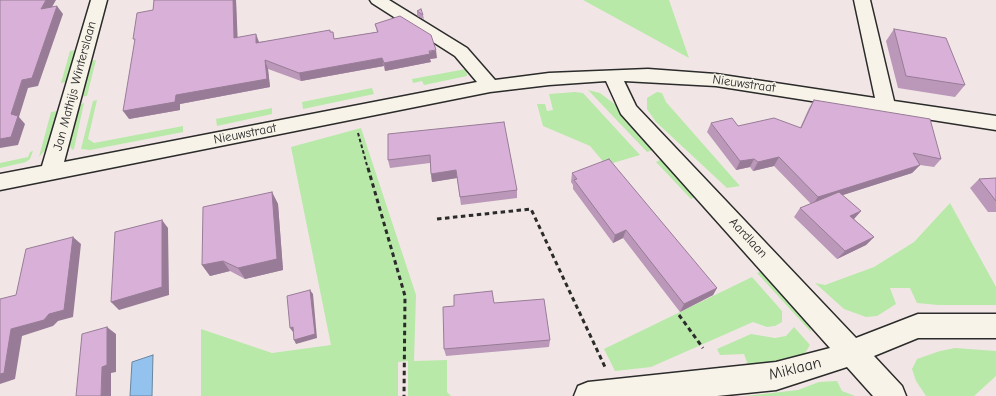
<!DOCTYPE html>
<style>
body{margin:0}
canvas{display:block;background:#f1e6e5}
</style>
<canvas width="996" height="396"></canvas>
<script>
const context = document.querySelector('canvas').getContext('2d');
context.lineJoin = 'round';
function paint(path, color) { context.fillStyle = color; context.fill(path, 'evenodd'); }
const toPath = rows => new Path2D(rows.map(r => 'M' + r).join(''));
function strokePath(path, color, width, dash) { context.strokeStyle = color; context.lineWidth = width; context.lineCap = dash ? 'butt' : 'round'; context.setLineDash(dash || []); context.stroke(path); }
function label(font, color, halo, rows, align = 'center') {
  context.font = font + ' "Comic Neue",sans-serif'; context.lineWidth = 3; context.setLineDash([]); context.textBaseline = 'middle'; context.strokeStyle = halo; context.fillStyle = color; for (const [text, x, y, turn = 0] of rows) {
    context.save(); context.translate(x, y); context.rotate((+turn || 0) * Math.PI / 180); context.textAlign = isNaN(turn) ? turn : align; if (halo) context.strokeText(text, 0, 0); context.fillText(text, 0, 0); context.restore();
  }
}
paint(toPath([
 [583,0,669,0,689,58],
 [76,50,67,82,61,83,70,51],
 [96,60,87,96,81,97,91,61],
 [466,69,467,76,424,85,422,81,413,83,412,79],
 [372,88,374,94,303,109,302,102],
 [588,90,600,93,617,106,626,121,653,150,647,152],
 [575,92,583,93,640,155,606,165,590,146,543,126,537,104,545,104,547,111,553,110,549,94],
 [657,92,662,93,666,102,740,186,727,188,656,122,647,109,647,98],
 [97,100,88,139,94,143,183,126,183,132,90,150,81,149,93,101],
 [84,103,74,149,72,150,69,144,80,104],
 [272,108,272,114,217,126,216,119],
 [57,111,46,149,39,157,51,112],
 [361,128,416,295,414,361,447,360,447,392,451,396,408,396,408,361,398,362,398,396,201,396,201,329,272,353,331,345,291,147],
 [33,151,30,159,26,162,0,168,0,163,28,157,30,152],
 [662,159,697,196,691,199,656,162],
 [950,203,996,287,996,305,938,305,917,303,910,288,890,288,896,304,877,316,866,317,844,309,815,283,825,285,874,267,914,242],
 [765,270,808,318,811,332,757,273],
 [752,277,782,311,782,322,775,326,767,327,753,322,651,367,615,371,604,349],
 [794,327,810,345,805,353,785,364,749,368,744,354,720,355,717,349,751,334,775,338,786,336],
 [955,348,996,351,996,376,974,396,926,396,916,381,912,369,917,359,940,351],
 [837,381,842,391,855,396,745,396,798,390,819,382]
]), '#b8e9a9');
const water = toPath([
 [153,355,152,396,130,396,132,362,153,355]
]);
paint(water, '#92c2ed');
strokePath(water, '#69869f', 1);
const minor = toPath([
 [91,0,107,0,64,162,477,82,455,56,372,3,370,0,389,0,467,48,495,80,549,73,648,69,716,74,875,98,854,0,870,0,894,101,996,116,996,130,716,86,624,81,636,106,856,338,918,314,996,314,996,338,918,338,874,356,902,386,906,396,873,396,847,367,776,390,717,396,574,396,578,386,588,382,776,362,830,348,621,114,606,81,549,85,490,92,0,190,0,174,42,166,91,0]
]);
strokePath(minor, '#2b2b2b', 3);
strokePath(toPath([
 [358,133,368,169]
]), '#2b2b2b', 2, [3.5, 2.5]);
strokePath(toPath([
 [368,168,405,296,404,396],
 [437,219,531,209,605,367],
 [679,315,703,348]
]), '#2b2b2b', 3, [4.5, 3.5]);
paint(minor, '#f7f3e8');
paint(toPath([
 [236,0,237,37,259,42,330,32,334,39,377,32,375,24,437,58,430,59,431,62,385,71,384,66,301,81,268,69,270,87,180,104,180,110,129,119],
 [417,11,423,15,424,19,417,16],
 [894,29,965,85,955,97,898,88,886,41],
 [814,100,941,159,934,167,920,165,912,173,842,195,861,211,854,219,874,237,866,245,837,259,794,217,800,208,811,204,774,166,753,171,750,167,736,170,707,132,711,123,738,126,800,128,809,108],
 [388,134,517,190,517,198,461,205,457,178,432,182,430,163,390,168,388,160],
 [572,173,717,288,713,295,680,312,623,238,613,243,573,189,573,185,571,182],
 [996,178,996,212,988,212,970,188,979,179],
 [272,192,278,204,283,270,245,279,230,271,210,276,202,265],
 [494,303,550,340,549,347,446,356,444,349]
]), '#bb98ba');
paint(toPath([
 [46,0,56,0,47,16,41,9],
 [233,0,236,0,238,46,234,38],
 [57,6,63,14,38,86,28,88,19,117,25,124,18,145,0,148,0,139,11,114,22,80],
 [256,34,259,42,256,43],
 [436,50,437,58,430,59,431,62,385,71,384,63],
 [382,58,384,66,301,81,299,73],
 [265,60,268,69,270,87,180,104,180,110,129,119,123,111,176,95],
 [779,157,774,166,753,171,758,162],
 [754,159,750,167,736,170,740,161],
 [920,165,912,173,812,205,818,197],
 [456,170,457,178,432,182,431,174],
 [272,192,278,204,283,270,245,279,238,268],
 [861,211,853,220,850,216],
 [162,220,168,228,169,295,119,310,111,302],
 [626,230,623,238,613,243,615,235],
 [73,237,81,244,73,317,58,321,53,326,22,336,15,379,0,384,0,374,11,329],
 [874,237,866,245,837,259,845,251],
 [223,261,230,271,210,276,202,265],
 [717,288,713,295,680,312,684,304],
 [310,290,313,294,317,338,296,344,294,340],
 [107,327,116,334,116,372,111,373,111,396,101,396,102,367],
 [293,327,295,331,293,332,290,328]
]), '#987c97');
const building = toPath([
 [0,0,46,0,41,9,57,6,32,78,22,80,11,114,18,116,11,137,0,139,0,0],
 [154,0,233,0,234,38,256,34,256,43,330,30,330,32,333,32,334,39,378,32,375,24,400,16,431,35,436,50,429,51,430,54,384,63,382,58,299,73,265,60,267,79,176,95,175,102,123,111,135,39,133,39,137,13,153,10,154,0],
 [421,9,423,15,417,11,421,9],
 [894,29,946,38,965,85,906,76,894,29],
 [814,100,930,119,941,159,913,153,920,165,818,197,779,157,758,162,754,159,740,161,711,123,732,118,738,126,774,118,801,128,814,100],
 [504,122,517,190,460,197,456,170,431,174,430,155,388,160,388,134,504,122],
 [609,159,717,288,684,304,626,230,615,235,574,180,577,179,572,173,609,159],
 [996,178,996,201,979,179,996,178],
 [272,192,277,259,238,268,223,261,202,265,203,207,272,192],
 [839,192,861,211,850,216,874,237,845,251,800,208,839,192],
 [162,220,162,287,111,302,115,232,162,220],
 [73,237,64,310,49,314,44,320,11,329,4,373,0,374,0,299,16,295,26,249,73,237],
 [310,290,315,334,294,340,293,327,290,328,287,296,310,290],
 [492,291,494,303,544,299,550,340,444,349,443,307,454,306,454,295,492,291],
 [107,327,107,365,102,367,101,396,76,396,82,334,107,327]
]);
paint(building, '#d9b1d8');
strokePath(building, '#987c97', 1);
label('13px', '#2b2b2b', '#f7f3e8', [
 ["Nieuwstraat",744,84,8],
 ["Jan Mathijs Winterslaan",75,86,-75],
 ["Nieuwstraat",245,134,-11],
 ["Aardlaan",748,238,47]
]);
label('16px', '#2b2b2b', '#f7f3e8', [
 ["Miklaan",795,369,-14]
]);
</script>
